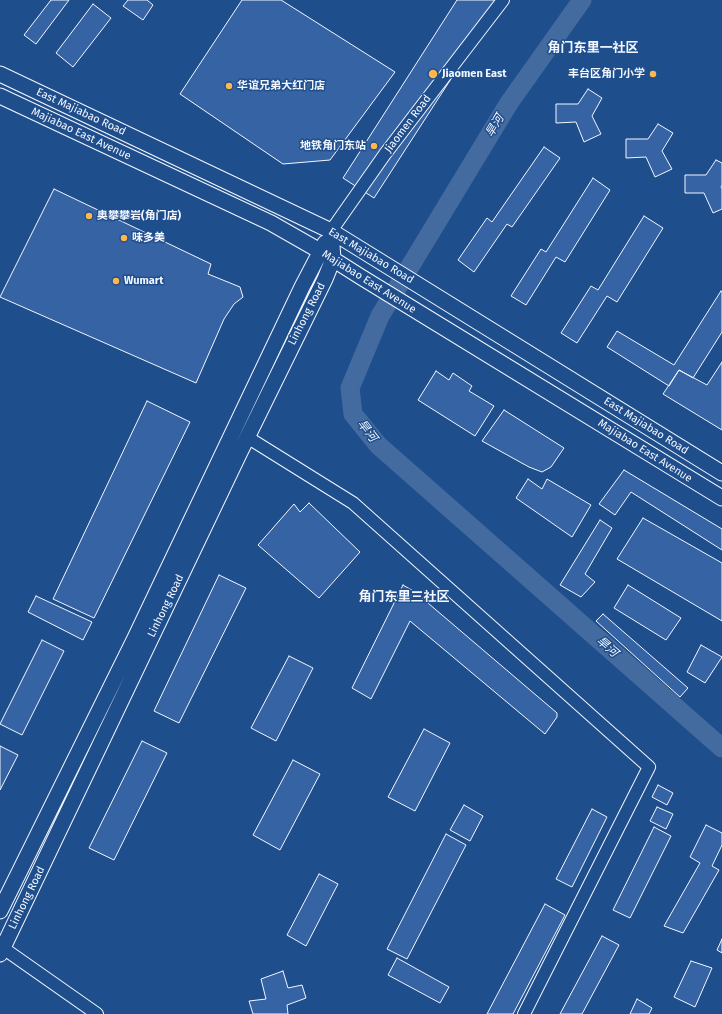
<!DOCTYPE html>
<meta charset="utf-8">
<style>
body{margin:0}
canvas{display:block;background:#1f4e8c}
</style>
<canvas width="722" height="1014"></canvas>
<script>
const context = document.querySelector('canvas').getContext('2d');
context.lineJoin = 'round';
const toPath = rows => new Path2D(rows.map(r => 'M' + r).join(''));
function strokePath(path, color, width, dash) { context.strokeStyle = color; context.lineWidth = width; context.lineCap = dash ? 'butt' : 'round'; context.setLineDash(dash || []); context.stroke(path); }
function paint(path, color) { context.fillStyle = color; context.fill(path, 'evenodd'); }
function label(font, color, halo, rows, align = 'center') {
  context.font = font + ' "Fira Sans","Noto Sans SC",sans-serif'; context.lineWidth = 3; context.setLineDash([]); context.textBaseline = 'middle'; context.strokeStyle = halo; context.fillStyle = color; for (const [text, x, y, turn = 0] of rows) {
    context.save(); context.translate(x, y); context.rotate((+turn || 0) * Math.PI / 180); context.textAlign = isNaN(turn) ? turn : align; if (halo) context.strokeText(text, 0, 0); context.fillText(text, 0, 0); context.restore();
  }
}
strokePath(toPath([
 [582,0,509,103,380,316,350,388,353,414,378,445,722,748]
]), '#446ba0', 19);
const building = toPath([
 [51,0,69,0,36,44,24,35,51,0],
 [128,0,147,0,153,5,143,20,123,6,128,0],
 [242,0,281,0,395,72,330,160,283,164,180,94,242,0],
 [457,0,502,0,374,198,343,178,457,0],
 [93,4,111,18,73,67,56,53,93,4],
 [588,89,602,98,592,116,601,134,584,142,576,122,556,123,556,104,578,104,588,89],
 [658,124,673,133,662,151,672,169,655,177,646,157,626,158,626,139,648,139,658,124],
 [544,147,560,158,512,227,507,224,474,272,458,260,487,218,492,222,544,147],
 [716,160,722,163,722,185,721,187,722,189,722,209,713,213,704,193,685,193,685,175,706,175,716,160],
 [593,178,610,190,565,262,556,257,526,305,511,296,541,249,546,252,593,178],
 [54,189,211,264,208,274,240,287,243,297,234,304,224,319,196,383,0,297,54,189],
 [644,216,663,228,617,302,607,296,577,343,561,333,591,286,598,290,644,216],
 [721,291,722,292,722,332,693,378,679,370,669,386,607,347,617,331,674,365,721,291],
 [722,362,722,430,663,394,679,370,707,385,722,362],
 [436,371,449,380,453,373,472,386,469,391,494,406,475,436,418,400,436,371],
 [147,401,190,422,94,618,53,599,147,401],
 [504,410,564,448,551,467,542,472,529,467,482,441,504,410],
 [624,470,722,529,722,550,631,492,615,515,599,504,624,470],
 [528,479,542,489,547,479,591,505,572,537,516,498,528,479],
 [309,503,360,552,319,598,258,545,294,504,300,512,309,503],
 [643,518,722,563,722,621,617,559,643,518],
 [600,520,612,528,585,574,595,582,581,597,560,585,600,520],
 [219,575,246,588,179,723,154,711,219,575],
 [403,585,415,592,557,713,557,717,545,734,410,621,371,699,352,688,403,585],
 [628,585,681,618,666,640,614,608,628,585],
 [36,596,92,622,83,640,28,612,36,596],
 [603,614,688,688,680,697,596,621,603,614],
 [42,640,64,651,22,735,0,724,42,640],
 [701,645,722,657,705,683,687,672,701,645],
 [289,656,313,668,276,741,251,728,289,656],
 [424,729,450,743,415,811,388,797,424,729],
 [142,741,167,753,114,860,89,848,142,741],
 [0,746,18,755,0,790,0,746],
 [293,760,320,774,280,850,253,835,293,760],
 [658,785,673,793,667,805,652,797,658,785],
 [464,805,483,816,470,841,450,830,464,805],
 [657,807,673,814,666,829,650,821,657,807],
 [592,809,607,817,572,887,556,879,592,809],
 [706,825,722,833,722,845,712,866,719,870,683,933,664,926,700,863,690,857,706,825],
 [654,827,671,836,630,918,613,910,654,827],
 [446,834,466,845,407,959,387,949,446,834],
 [319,874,338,884,306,946,287,935,319,874],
 [545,904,565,915,513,1014,487,1014,545,904],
 [602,936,619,945,582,1014,560,1014,602,936],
 [722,939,722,953,717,950,722,939],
 [397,958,449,987,440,1003,388,975,397,958],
 [691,961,712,968,695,1007,674,997,691,961],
 [283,971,288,988,302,985,306,998,287,1005,288,1014,253,1014,249,1001,266,999,261,979,283,971],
 [637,999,652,1008,649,1014,630,1014,637,999]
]);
paint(building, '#3563a3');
strokePath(building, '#f2f6ff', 1);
const minor = toPath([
 [331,231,385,154,503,0],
 [247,437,353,503,649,767,524,1014],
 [3,948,97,1014]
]);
const major = toPath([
 [0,74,331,231,722,473],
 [0,96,271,223,320,251,361,277,722,498],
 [0,911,135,638,302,287,325,243],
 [0,954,240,452,325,279,333,259,331,231]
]);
strokePath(minor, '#f2f6ff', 14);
strokePath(major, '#f2f6ff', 17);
strokePath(minor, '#1f4e8c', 12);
strokePath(major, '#1f4e8c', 15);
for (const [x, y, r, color] of [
 [433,74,5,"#ffb74d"],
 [653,74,4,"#ffb74d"],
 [229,86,4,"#ffb74d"],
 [374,146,4,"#ffb74d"],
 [89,216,4,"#ffb74d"],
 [124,238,4,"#ffb74d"],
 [116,281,4,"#ffb74d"]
]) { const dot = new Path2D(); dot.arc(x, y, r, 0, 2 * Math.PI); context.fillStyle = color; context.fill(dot); strokePath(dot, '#1f4e8c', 1.5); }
label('bold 11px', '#f2f6ff', '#1f4e8c', [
 ["Jiaomen East",442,74],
 ["丰台区角门小学",645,74,"right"],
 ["华谊兄弟大红门店",237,86],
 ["地铁角门东站",366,146,"right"],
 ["奥攀攀岩(角门店)",97,216],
 ["味多美",132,238],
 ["Wumart",124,281]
], 'left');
label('11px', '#f2f6ff', '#1f4e8c', [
 ["East Majiabao Road",81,112,25],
 ["Jiaomen Road",408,124,-53],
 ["Majiabao East Avenue",81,134,25],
 ["East Majiabao Road",371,256,31],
 ["Majiabao East Avenue",369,282,32],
 ["Linhong Road",307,314,-63],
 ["East Majiabao Road",646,426,32],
 ["Majiabao East Avenue",645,451,32],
 ["Linhong Road",166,606,-64],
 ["Linhong Road",27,898,-64]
]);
label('italic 12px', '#f2f6ff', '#1f4e8c', [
 ["旱河",495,126,-59],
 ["旱河",367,431,52],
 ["旱河",607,647,41]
]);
label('bold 13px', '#f2f6ff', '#1f4e8c', [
 ["角门东里一社区",593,48],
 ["角门东里三社区",404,597]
]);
</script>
